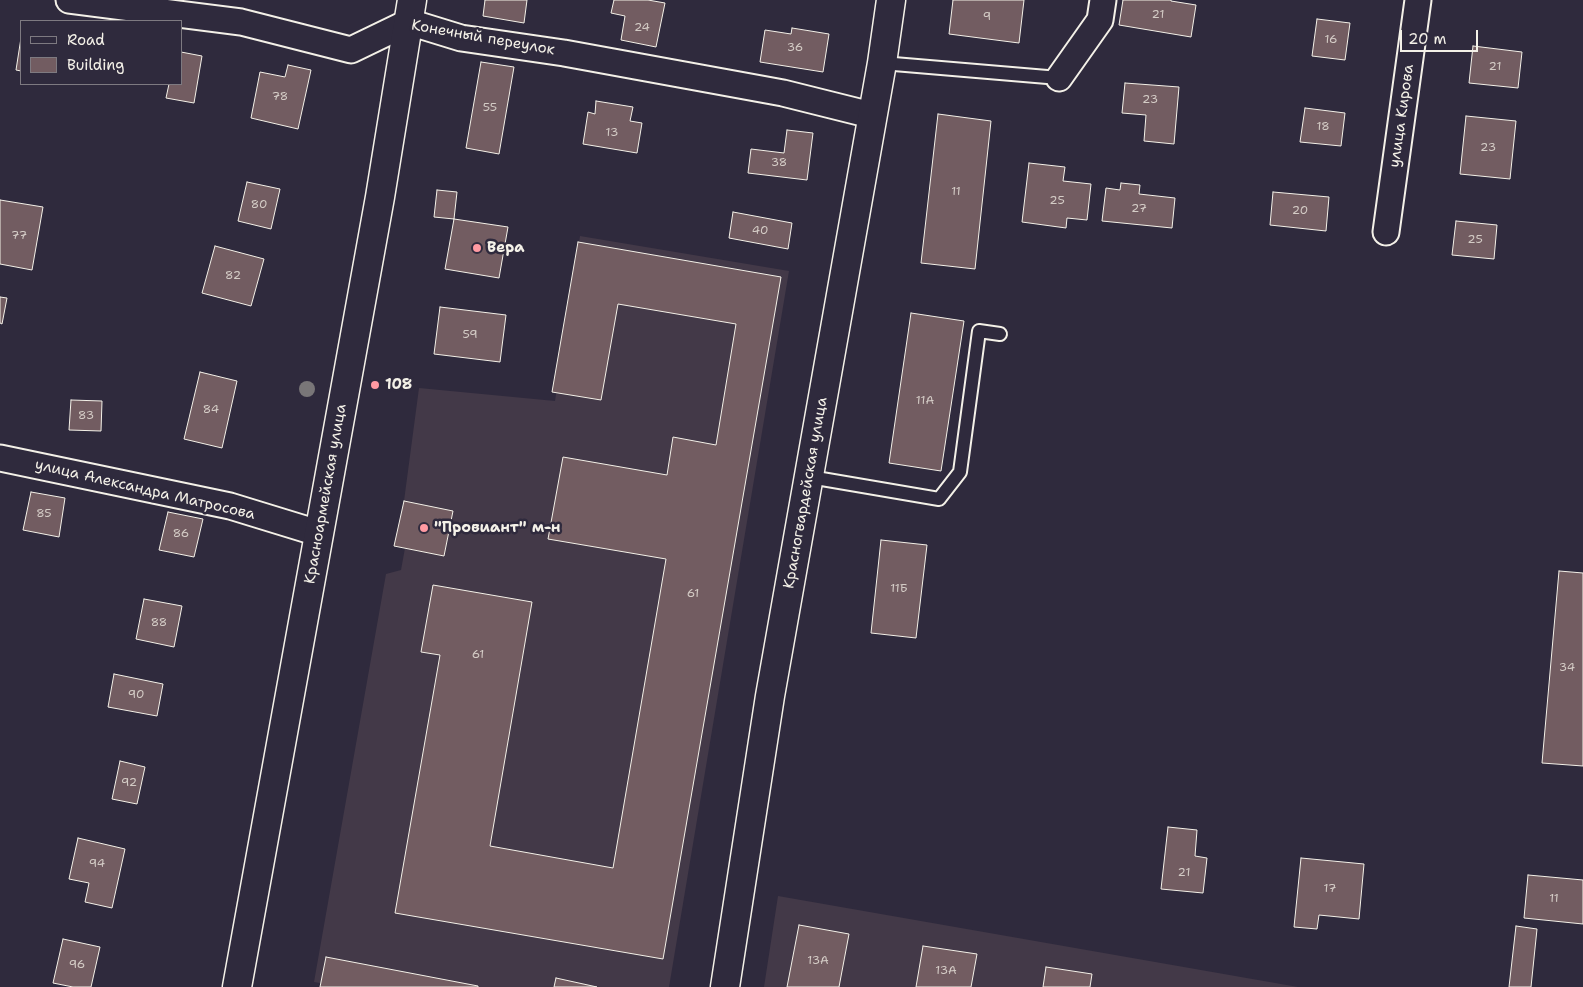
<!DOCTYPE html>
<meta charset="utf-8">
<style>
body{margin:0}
#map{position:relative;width:1583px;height:987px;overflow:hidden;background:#2f2a3d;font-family:"Shantell Sans",sans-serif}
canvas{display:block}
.legend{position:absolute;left:20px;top:20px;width:162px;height:65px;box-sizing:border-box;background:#2f2a3d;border:1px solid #7e7a81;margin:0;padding:6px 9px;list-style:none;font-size:15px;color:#f4f1e8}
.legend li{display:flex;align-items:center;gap:10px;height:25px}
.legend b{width:25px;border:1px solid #7e7a81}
.scale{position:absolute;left:1400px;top:30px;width:78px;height:22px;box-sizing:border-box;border:2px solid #f4f1e8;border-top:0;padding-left:6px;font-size:15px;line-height:18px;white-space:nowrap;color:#f4f1e8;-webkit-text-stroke:4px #2f2a3d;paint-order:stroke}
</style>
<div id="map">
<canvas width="1583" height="987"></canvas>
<ul class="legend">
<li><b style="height:6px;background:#2f2a3d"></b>Road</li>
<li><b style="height:14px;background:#725c61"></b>Building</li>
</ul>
<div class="scale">20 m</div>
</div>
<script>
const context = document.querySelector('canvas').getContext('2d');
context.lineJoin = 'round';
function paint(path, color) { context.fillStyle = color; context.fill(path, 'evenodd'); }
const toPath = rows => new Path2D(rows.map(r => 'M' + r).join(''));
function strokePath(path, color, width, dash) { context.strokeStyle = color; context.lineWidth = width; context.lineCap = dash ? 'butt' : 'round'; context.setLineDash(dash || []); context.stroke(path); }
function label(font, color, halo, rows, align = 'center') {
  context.font = font + ' "Shantell Sans",sans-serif'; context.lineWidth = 5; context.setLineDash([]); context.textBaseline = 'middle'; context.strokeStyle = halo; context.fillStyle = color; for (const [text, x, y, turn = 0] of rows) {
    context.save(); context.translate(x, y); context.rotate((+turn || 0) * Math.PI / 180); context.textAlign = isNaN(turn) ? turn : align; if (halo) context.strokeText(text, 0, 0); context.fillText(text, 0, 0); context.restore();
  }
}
paint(toPath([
 [580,236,789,271,669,987,343,987,314,982,386,574,401,570,405,548,444,555,453,512,404,501,419,388,555,401],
 [778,896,1298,987,764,987]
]), '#433948');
const building = toPath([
 [485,0,527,0,524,23,483,16,485,0],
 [614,0,648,0,665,3,656,47,621,40,625,16,611,13,614,0],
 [953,0,1024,0,1019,43,949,34,953,0],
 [1123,0,1171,0,1171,1,1196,5,1191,37,1119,25,1123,0],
 [1317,19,1350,23,1345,60,1312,56,1317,19],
 [792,28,829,34,823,72,760,62,765,30,791,34,792,28],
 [21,38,21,71,16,70,21,38],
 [1473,46,1522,52,1518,88,1469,83,1473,46],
 [181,52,202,56,194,103,166,98,169,84,181,84,181,52],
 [481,62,514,67,499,154,466,148,481,62],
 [288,65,311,70,298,129,251,118,260,72,285,77,288,65],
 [1125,83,1179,87,1174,144,1144,141,1146,115,1122,113,1125,83],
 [596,101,633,107,630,121,642,123,637,153,583,144,588,112,595,114,596,101],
 [1305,108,1345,113,1341,146,1300,142,1305,108],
 [938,114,991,121,975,269,921,263,938,114],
 [1466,116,1516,121,1510,179,1460,174,1466,116],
 [787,130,813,133,807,180,748,173,751,149,784,153,787,130],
 [1029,163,1065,167,1063,181,1091,184,1087,220,1067,218,1066,228,1022,222,1029,163],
 [247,182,280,189,271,229,238,221,247,182],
 [1121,183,1140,185,1139,194,1175,198,1172,228,1102,221,1106,188,1120,190,1121,183],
 [437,190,457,192,454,219,434,217,437,190],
 [1273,192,1329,197,1326,231,1270,225,1273,192],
 [0,200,43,207,32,270,0,264,0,200],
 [733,212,792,223,788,249,729,238,733,212],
 [454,219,508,227,499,278,445,269,454,219],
 [1456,221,1497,225,1494,259,1452,255,1456,221],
 [578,242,781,277,663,959,395,913,440,655,421,652,433,585,532,602,490,846,613,868,666,559,548,539,563,457,667,475,673,437,716,445,736,324,618,304,601,400,552,392,578,242],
 [215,246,264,259,251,306,202,293,215,246],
 [0,297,7,298,2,324,0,323,0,297],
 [440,307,506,315,500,362,434,354,440,307],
 [911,313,964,321,941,471,889,463,911,313],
 [200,372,237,381,222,448,184,439,200,372],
 [71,400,102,401,101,431,69,430,71,400],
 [31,492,65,498,59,537,23,530,31,492],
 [404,501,453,511,444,556,394,546,404,501],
 [168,512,203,519,194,557,159,550,168,512],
 [881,540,927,545,916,638,871,633,881,540],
 [1559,571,1583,573,1583,766,1542,763,1559,571],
 [144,599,182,606,174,647,136,639,144,599],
 [114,674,163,684,157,716,108,707,114,674],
 [120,761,145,767,137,804,112,799,120,761],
 [1168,827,1197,830,1195,856,1207,858,1203,893,1161,889,1168,827],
 [78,838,125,849,112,908,85,902,89,883,69,879,78,838],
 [1301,858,1364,864,1359,919,1319,915,1317,929,1294,927,1301,858],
 [1528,875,1583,880,1583,924,1524,918,1528,875],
 [799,925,849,934,839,987,787,987,799,925],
 [1516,926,1537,929,1531,987,1509,987,1516,926],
 [63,939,100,947,91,987,73,987,53,983,63,939],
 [923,946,977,954,971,987,916,987,923,946],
 [326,957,478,986,478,987,320,987,326,957],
 [1046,967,1092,974,1090,987,1043,987,1046,967],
 [556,978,597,987,554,987,556,978]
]);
paint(building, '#725c61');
strokePath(building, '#f4f1e8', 1);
const service = toPath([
 [882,63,1059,78],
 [810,477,939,499,960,472,979,331,1000,334]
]);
const minor = toPath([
 [69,0,241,22,351,50,409,22,461,38,564,53,783,93,871,115],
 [1059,78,1100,20,1103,0],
 [1386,232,1418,0],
 [0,458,230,506,318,533]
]);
const tertiary = toPath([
 [725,987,770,696,882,63,891,0]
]);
const secondary = toPath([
 [237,987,380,197,412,0]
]);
strokePath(service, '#f4f1e8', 16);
strokePath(minor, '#f4f1e8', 29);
strokePath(tertiary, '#f4f1e8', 31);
strokePath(secondary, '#f4f1e8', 31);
strokePath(service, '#2f2a3d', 12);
strokePath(minor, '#2f2a3d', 25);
strokePath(tertiary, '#2f2a3d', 28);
strokePath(secondary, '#2f2a3d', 28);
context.fillStyle = '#797678';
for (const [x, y] of [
 [307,389]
]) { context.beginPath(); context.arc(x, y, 8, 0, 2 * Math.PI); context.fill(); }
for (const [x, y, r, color] of [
 [477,248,5,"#ff9aa2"],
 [375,385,5,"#ff9aa2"],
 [424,528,5,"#ff9aa2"]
]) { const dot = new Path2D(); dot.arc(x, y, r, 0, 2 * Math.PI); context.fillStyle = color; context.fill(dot); strokePath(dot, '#2f2a3d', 2); }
label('12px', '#d4ccc6', null, [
 ["21",1158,15],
 ["9",987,17],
 ["24",642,28],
 ["16",1331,40],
 ["36",795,48],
 ["21",1495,67],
 ["78",280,97],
 ["23",1150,100],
 ["55",490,108],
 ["18",1323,127],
 ["13",612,133],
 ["23",1488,148],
 ["38",779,163],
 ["11",956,192],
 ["25",1057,201],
 ["80",259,205],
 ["27",1139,209],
 ["20",1300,211],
 ["40",760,231],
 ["77",19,236],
 ["25",1475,240],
 ["82",233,276],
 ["59",470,335],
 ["11А",925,401],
 ["84",211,410],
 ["83",86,416],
 ["85",44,514],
 ["86",181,534],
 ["11Б",899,589],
 ["61",693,594],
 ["88",159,623],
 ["61",478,655],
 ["34",1567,668],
 ["90",136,695],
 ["92",129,783],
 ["94",97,864],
 ["21",1184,873],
 ["17",1330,889],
 ["11",1554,899],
 ["13А",818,961],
 ["96",77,965],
 ["13А",946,971]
]);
label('15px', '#f4f1e8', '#2f2a3d', [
 ["Конечный переулок",483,38,10],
 ["улица Кирова",1402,116,-82],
 ["улица Александра Матросова",145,490,13],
 ["Красногвардейская улица",806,493,-80],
 ["Красноармейская улица",326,494,-80]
]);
label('bold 15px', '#f4f1e8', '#2f2a3d', [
 ["Вера",487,248],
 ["108",385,385],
 ["\"Провиант\" м-н",434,528]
], 'left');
</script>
